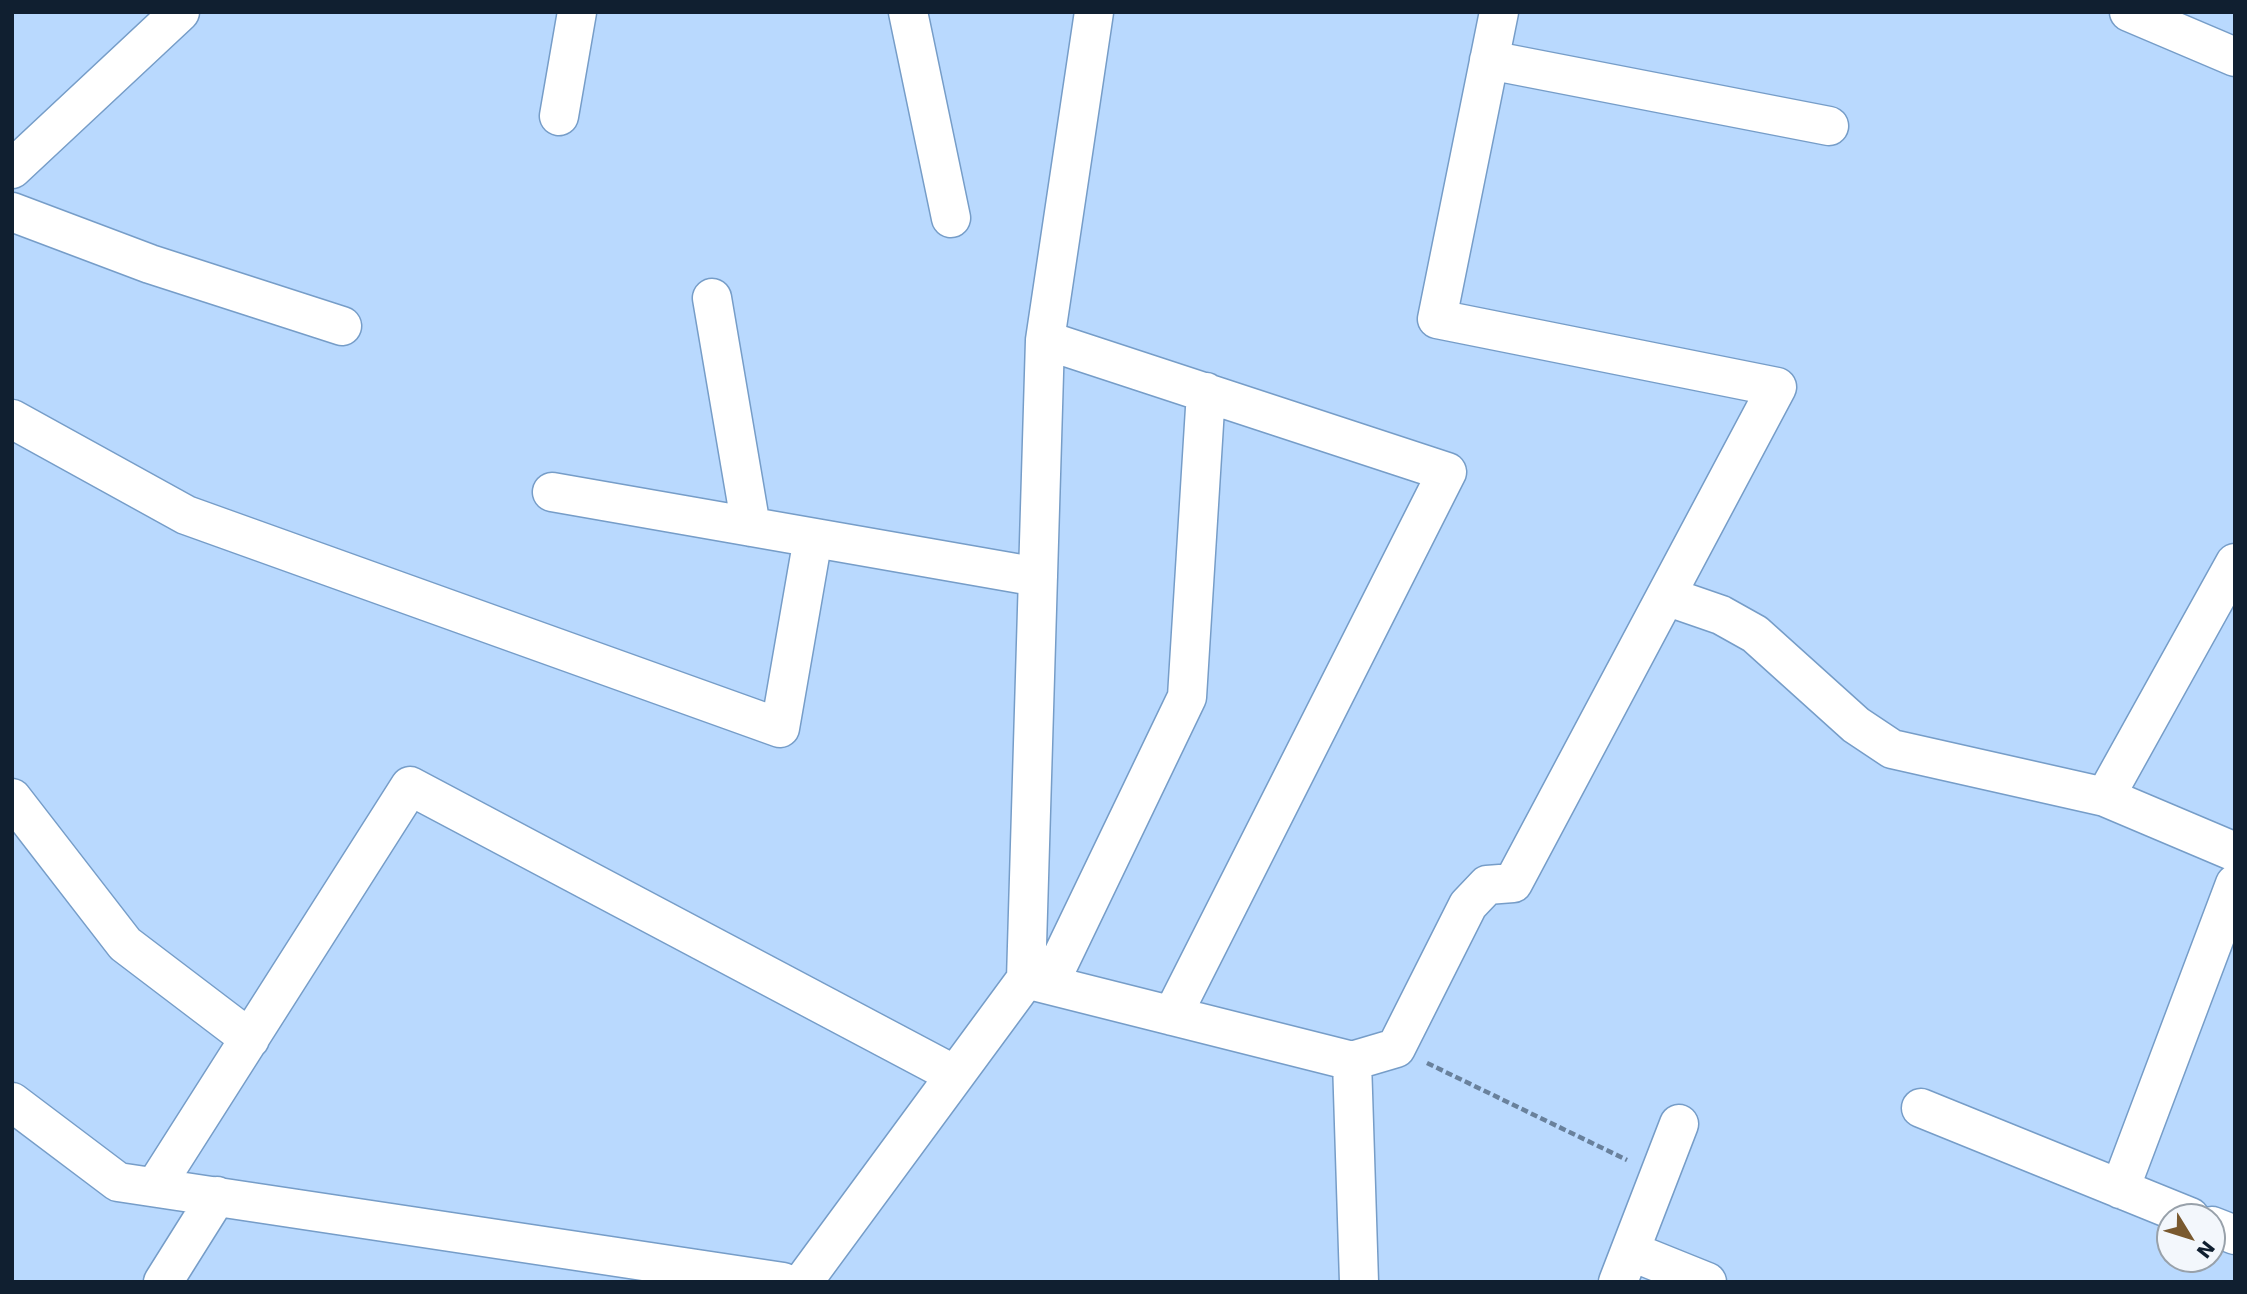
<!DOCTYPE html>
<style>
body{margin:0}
#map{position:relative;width:2247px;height:1294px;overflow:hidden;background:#b9d9fe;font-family:"DejaVu Sans",sans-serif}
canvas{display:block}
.frame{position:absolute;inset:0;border:14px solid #101f30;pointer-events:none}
.north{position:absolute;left:2156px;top:1203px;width:70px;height:70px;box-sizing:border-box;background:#f3f7fc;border:2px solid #98a1aa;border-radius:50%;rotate:128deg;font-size:19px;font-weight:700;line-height:28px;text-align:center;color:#101f30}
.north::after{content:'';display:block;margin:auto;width:24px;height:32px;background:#79592f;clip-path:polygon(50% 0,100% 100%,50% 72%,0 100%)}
</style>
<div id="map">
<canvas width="2247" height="1294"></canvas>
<div class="frame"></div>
<div class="north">N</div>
</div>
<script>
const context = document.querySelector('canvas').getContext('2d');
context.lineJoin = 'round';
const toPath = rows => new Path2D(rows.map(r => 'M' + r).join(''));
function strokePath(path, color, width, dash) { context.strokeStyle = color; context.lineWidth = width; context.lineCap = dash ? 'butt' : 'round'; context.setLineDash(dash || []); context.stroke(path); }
const minor = toPath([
 [908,12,951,218],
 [2129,12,2235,57],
 [1489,60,1829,126],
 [559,116,577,12],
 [12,169,180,12],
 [12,212,150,264,342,326],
 [712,298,751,527],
 [1045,340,1447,472,1172,1016],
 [12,419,186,515,780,728,813,538],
 [552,492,1038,577],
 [1666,596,1721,615,1755,634,1856,725,1892,749,2105,797,2235,852],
 [2105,797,2235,563],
 [12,798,125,944,250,1039],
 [1026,979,1352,1061,1396,1048,1468,905,1487,885,1513,883,1777,387,1437,319,1499,12],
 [1049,984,1187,697,1206,392],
 [1352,1061,1359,1282],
 [12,1102,118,1182,783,1282],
 [1921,1108,2190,1217],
 [155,1187,410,786,955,1075],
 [2120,1189,2235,884],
 [2212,1226,2235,1235],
 [1630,1251,1707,1282],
 [163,1282,217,1196],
 [803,1282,1026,979,1045,340,1094,12],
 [1618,1282,1679,1124]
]);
strokePath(minor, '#769dc8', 41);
strokePath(toPath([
 [1427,1063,1627,1160]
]), '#69819c', 4.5, [7, 3.5]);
strokePath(minor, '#fff', 38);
</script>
